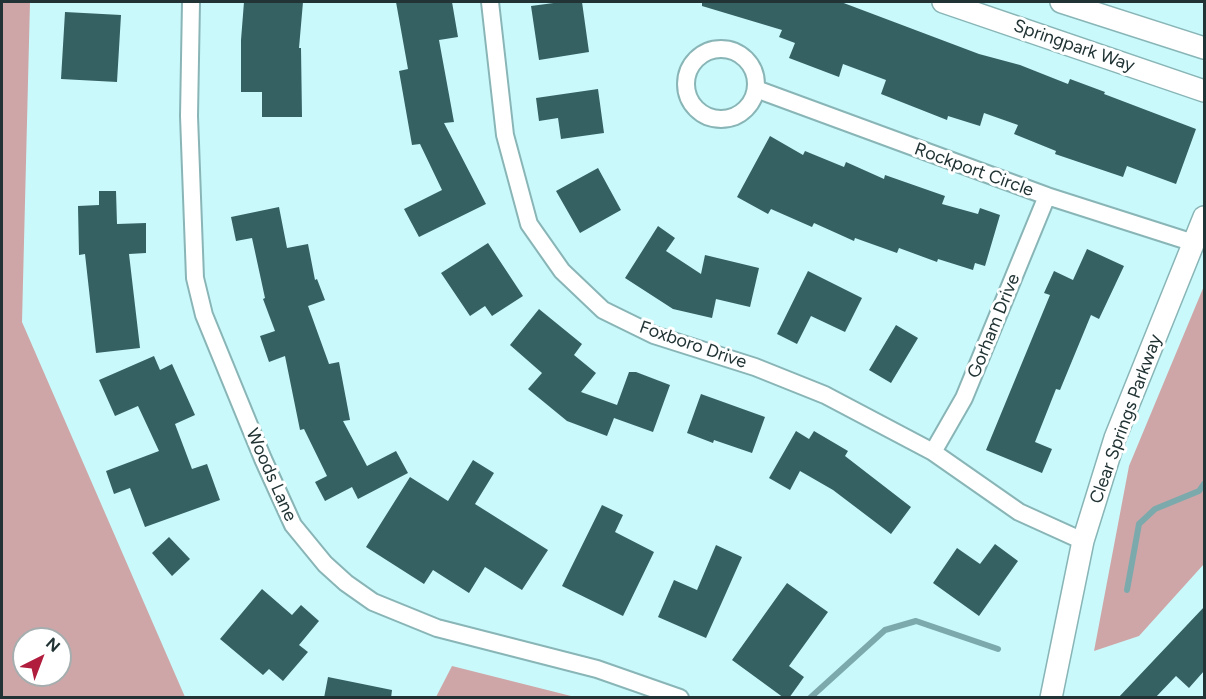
<!DOCTYPE html>
<style>
body{margin:0}
#map{position:relative;width:1206px;height:699px;overflow:hidden;background:#caf9fb;font-family:Figtree,sans-serif}
canvas{display:block}
.frame{position:absolute;inset:0;border:3px solid #213334;pointer-events:none}
.north{position:absolute;left:12px;top:627px;width:60px;height:60px;box-sizing:border-box;background:#fff;border:2px solid #a6adae;border-radius:50%;rotate:42deg;font-size:16px;font-weight:700;line-height:24px;text-align:center;color:#213334}
.north::after{content:'';display:block;margin:auto;width:21px;height:27px;background:#b01d3d;clip-path:polygon(50% 0,100% 100%,50% 72%,0 100%)}
</style>
<div id="map">
<canvas width="1206" height="699"></canvas>
<div class="frame"></div>
<div class="north">N</div>
</div>
<script>
const context = document.querySelector('canvas').getContext('2d');
context.lineJoin = 'round';
function paint(path, color) { context.fillStyle = color; context.fill(path, 'evenodd'); }
const toPath = rows => new Path2D(rows.map(r => 'M' + r).join(''));
function strokePath(path, color, width, dash) { context.strokeStyle = color; context.lineWidth = width; context.lineCap = dash ? 'butt' : 'round'; context.setLineDash(dash || []); context.stroke(path); }
function label(font, color, halo, rows, align = 'center') {
  context.font = font + ' Figtree,sans-serif'; context.lineWidth = 6; context.setLineDash([]); context.textBaseline = 'middle'; context.strokeStyle = halo; context.fillStyle = color; for (const [text, x, y, turn = 0] of rows) {
    context.save(); context.translate(x, y); context.rotate((+turn || 0) * Math.PI / 180); context.textAlign = isNaN(turn) ? turn : align; if (halo) context.strokeText(text, 0, 0); context.fillText(text, 0, 0); context.restore();
  }
}
paint(toPath([
 [2,2,30,2,22,322,185,697,2,697],
 [24,639,60,639,60,675,24,675],
 [1204,286,1204,564,1139,636,1094,651,1129,466],
 [452,666,575,697,436,697]
]), '#cfa6a7');
strokePath(toPath([
 [1127,590,1139,524,1155,509,1199,491,1204,484],
 [810,698,885,630,916,621,998,649]
]), '#7caaac', 6);
paint(toPath([
 [244,2,303,2,299,48,301,48,302,117,262,117,262,92,241,92,241,40],
 [396,2,452,2,458,37,439,40,454,122,444,123,486,204,419,237,404,209,442,190,420,144,412,145,399,71,408,69],
 [561,2,582,2,589,52,539,60,531,6],
 [702,2,841,2,979,54,1020,65,1068,84,1070,79,1105,92,1104,94,1196,129,1176,184,1127,166,1123,177,1055,154,1056,151,1014,134,1018,125,984,113,980,126,948,116,947,120,881,94,886,80,843,64,839,77,789,58,795,43,779,37,782,30,702,6],
 [65,12,121,15,117,82,61,79],
 [598,89,604,133,561,139,558,118,539,121,536,98],
 [770,136,803,155,805,151,844,167,846,162,884,179,885,175,945,196,942,204,978,214,980,208,1000,215,985,266,975,263,973,270,938,259,937,262,899,248,897,253,855,238,854,241,814,223,812,227,771,209,768,214,737,197],
 [598,168,621,210,580,233,556,191],
 [99,191,116,191,117,224,146,223,146,253,129,254,140,348,96,353,85,254,79,255,78,206,99,205],
 [279,207,287,248,308,244,315,280,317,279,325,300,308,306,329,364,339,362,350,420,343,421,367,466,396,451,408,473,358,499,352,487,325,501,315,482,327,476,304,429,300,430,285,356,269,362,260,336,275,331,263,299,265,298,252,238,236,241,231,217],
 [658,226,675,238,666,251,701,274,705,255,759,268,750,307,716,299,712,318,673,309,625,278],
 [488,243,523,296,492,316,485,306,470,316,441,273],
 [1087,249,1124,266,1099,319,1091,315,1060,390,1056,389,1035,442,1052,449,1042,473,986,450,1050,295,1044,293,1054,271,1073,280],
 [808,271,862,298,845,332,811,316,797,344,777,334],
 [539,309,582,344,574,355,596,373,581,392,617,405,629,372,636,372,670,385,653,432,614,418,607,436,567,421,528,389,542,373,510,345],
 [896,325,918,338,891,383,869,370],
 [154,356,160,370,172,364,195,415,175,424,192,469,207,464,220,500,145,527,130,488,114,494,106,471,159,451,138,406,115,416,99,380],
 [701,394,765,417,752,453,714,440,713,443,687,433],
 [796,431,809,439,814,431,848,451,845,456,911,507,891,534,833,490,800,471,790,490,769,478],
 [473,460,494,473,475,504,548,550,522,590,485,567,469,593,433,570,424,584,366,547,410,477,448,501],
 [602,505,623,515,615,532,654,552,623,616,562,586],
 [169,537,190,559,172,576,152,553],
 [995,544,1018,561,979,616,933,583,957,548,980,564],
 [716,545,742,557,706,638,658,617,674,580,697,590],
 [787,583,828,612,789,666,804,677,789,698,784,698,732,660],
 [262,589,292,615,301,605,319,621,299,645,308,652,283,681,269,669,263,675,220,639],
 [1204,607,1204,671,1189,688,1176,676,1155,698,1118,698],
 [328,677,392,690,391,698,324,698]
]), '#356163');
const minor = toPath([
 [191,2,189,116,195,278,204,315,263,459,293,525,325,564,346,583,373,602,437,628,597,669,680,698],
 [490,2,505,135,529,224,562,271,603,310,654,335,755,367,825,395,933,452,1019,512,1083,541],
 '686 84a35 35 0 1 1 70 0a35 35 0 1 1-70 0Z',
 [756,89,1047,196,1194,243],
 [933,452,964,398,1047,196]
]);
const tertiary = toPath([
 [943,2,1204,91],
 [1061,2,1204,48],
 [1051,698,1083,541,1115,438,1204,217]
]);
strokePath(minor, '#89b5b7', 20);
strokePath(tertiary, '#89b5b7', 24);
strokePath(minor, '#fff', 16);
strokePath(tertiary, '#fff', 21);
label('18px', '#213334', '#fff', [
 ["Springpark Way",1074,46,19],
 ["Rockport Circle",974,170,20],
 ["Gorham Drive",994,326,-68],
 ["Foxboro Drive",693,345,19],
 ["Clear Springs Parkway",1126,419,-70],
 ["Woods Lane",271,475,66]
]);
</script>
